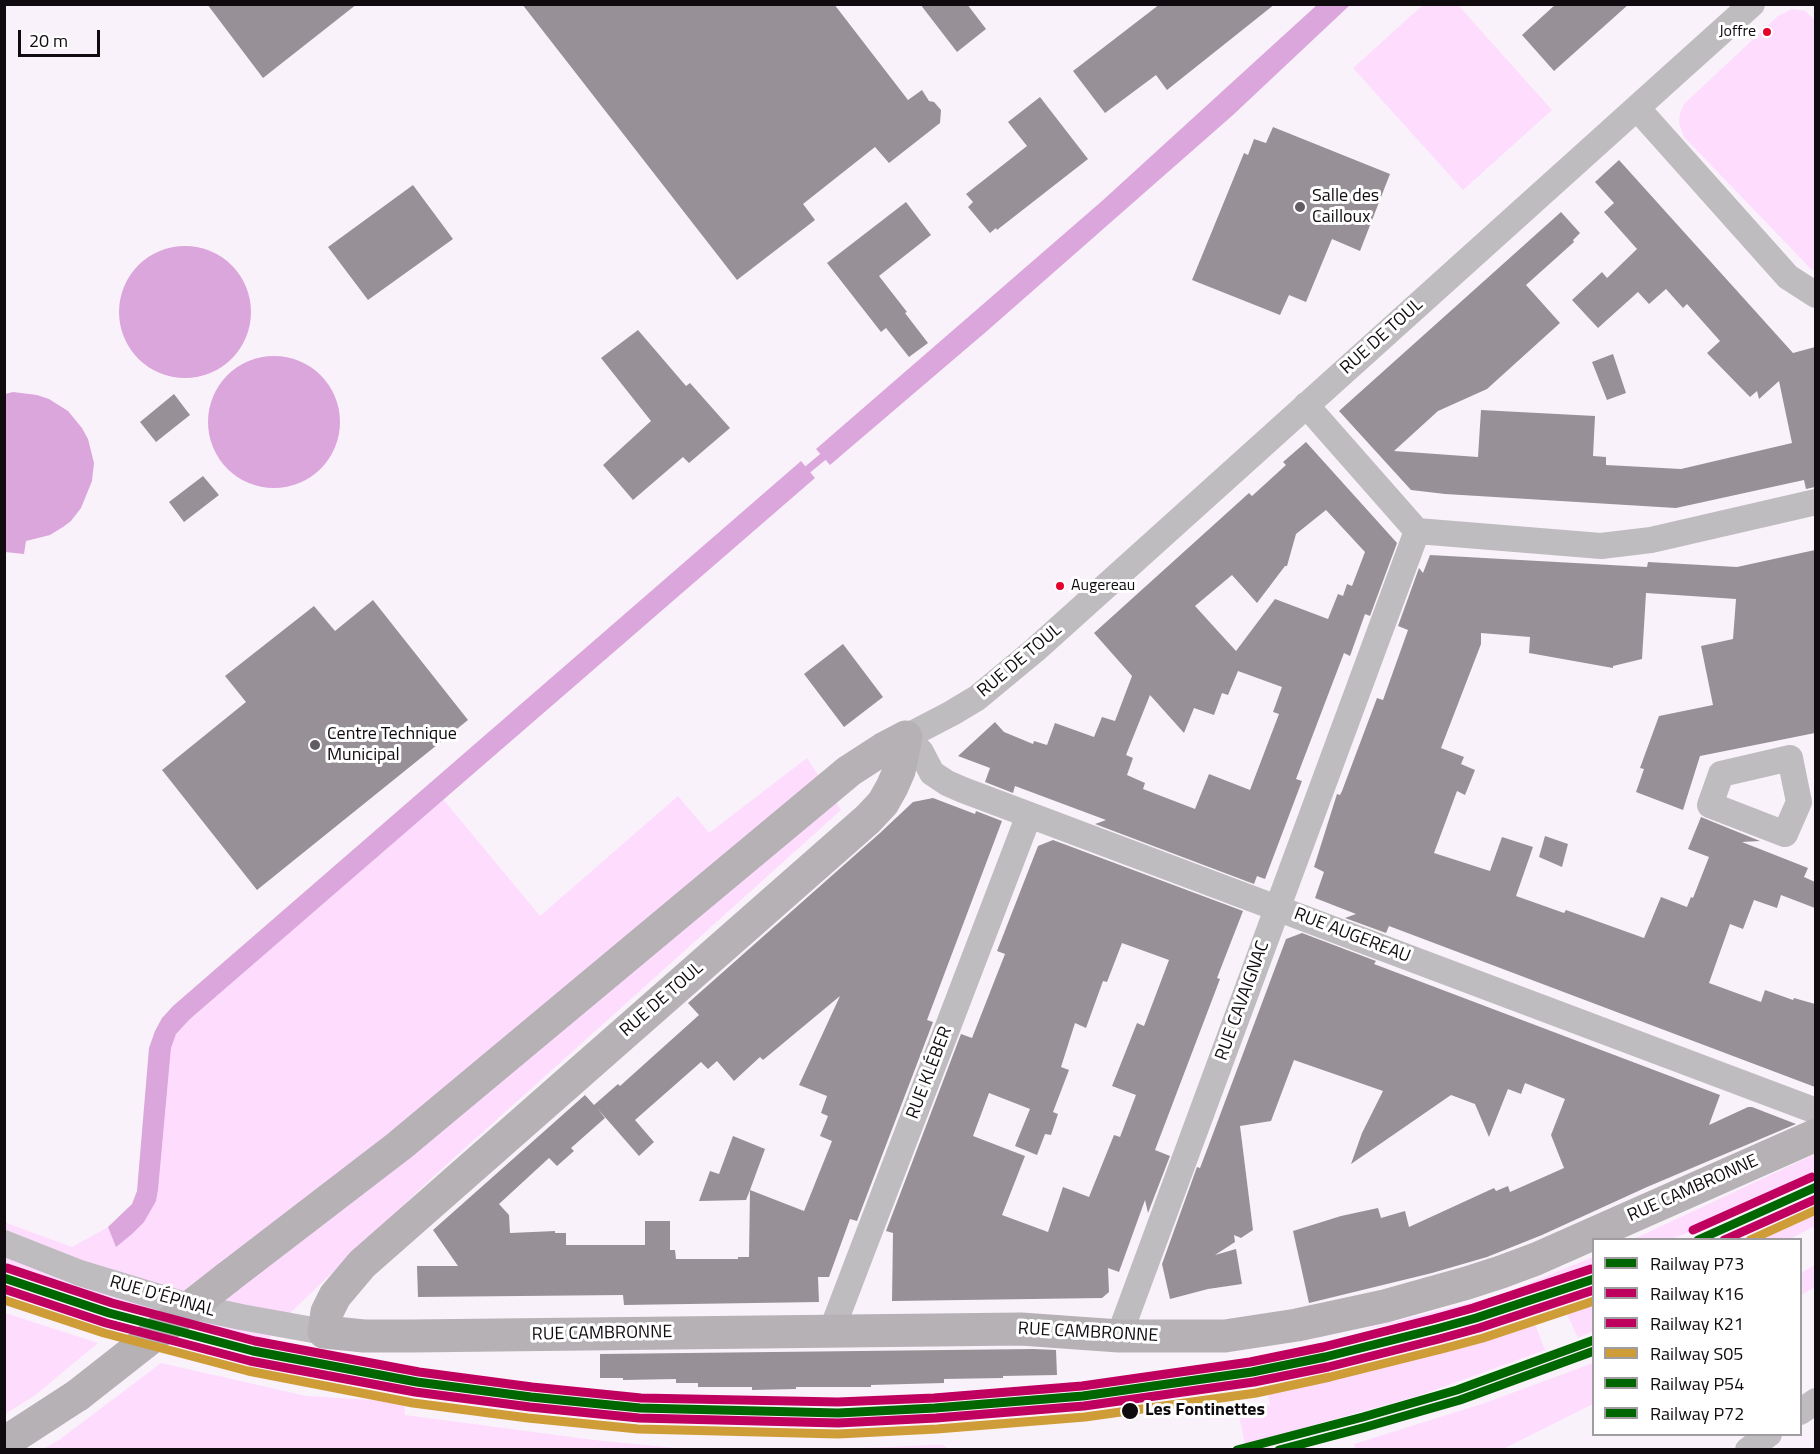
<!DOCTYPE html>
<meta charset="utf-8">
<style>
body{margin:0}
#map{position:relative;width:1820px;height:1454px;overflow:hidden;background:#faf2fa;font-family:"Titillium Web",sans-serif}
canvas{display:block}
.frame{position:absolute;inset:0;border:6px solid #0f0b0f;pointer-events:none}
.legend{position:absolute;left:1592px;top:1238px;width:210px;height:198px;box-sizing:border-box;background:#fff;border:2px solid #9f9d9f;margin:0;padding:8px 10px;list-style:none;font-size:18px;color:#0f0b0f}
.legend li{display:flex;align-items:center;gap:12px;height:30px}
.legend b{width:30px;border:2px solid #9f9d9f}
.scale{position:absolute;left:18px;top:30px;width:82px;height:27px;box-sizing:border-box;border:3px solid #0f0b0f;border-top:0;padding-left:8px;font-size:18px;line-height:21px;white-space:nowrap;color:#0f0b0f;-webkit-text-stroke:4px #fff;paint-order:stroke}
</style>
<div id="map">
<canvas width="1820" height="1454"></canvas>
<div class="frame"></div>
<ul class="legend">
<li><b style="height:8px;background:#060"></b>Railway P73</li>
<li><b style="height:8px;background:#bf005f"></b>Railway K16</li>
<li><b style="height:8px;background:#bf005f"></b>Railway K21</li>
<li><b style="height:8px;background:#cf9d38"></b>Railway S05</li>
<li><b style="height:8px;background:#060"></b>Railway P54</li>
<li><b style="height:8px;background:#060"></b>Railway P72</li>
</ul>
<div class="scale">20 m</div>
</div>
<script>
const context = document.querySelector('canvas').getContext('2d');
context.lineJoin = 'round';
function paint(path, color) { context.fillStyle = color; context.fill(path, 'evenodd'); }
const toPath = rows => new Path2D(rows.map(r => 'M' + r).join(''));
function strokePath(path, color, width, dash) { context.strokeStyle = color; context.lineWidth = width; context.lineCap = dash ? 'butt' : 'round'; context.setLineDash(dash || []); context.stroke(path); }
function label(font, color, halo, rows, align = 'center') {
  context.font = font + ' "Titillium Web",sans-serif'; context.lineWidth = 6; context.setLineDash([]); context.textBaseline = 'middle'; context.strokeStyle = halo; context.fillStyle = color; for (const [text, x, y, turn = 0] of rows) {
    context.save(); context.translate(x, y); context.rotate((+turn || 0) * Math.PI / 180); context.textAlign = isNaN(turn) ? turn : align; if (halo) context.strokeText(text, 0, 0); context.fillText(text, 0, 0); context.restore();
  }
}
paint(toPath([
 [1423,5,1458,5,1552,110,1463,190,1353,68],
 [1792,9,1805,11,1815,20,1815,271,1810,268,1684,137,1679,123,1680,113,1684,104,1778,16],
 [807,758,841,810,434,1176,270,1332,272,1333,266,1347,41,1283,5,1268,4,1222,72,1247,108,1227,116,1246,156,1201,158,1190,171,1048,176,1034,190,1019,443,799,540,916,678,796,709,833],
 [1815,1154,1815,1171,1742,1210,1672,1239,1634,1239],
 [1815,1213,1815,1226,1790,1239,1760,1239],
 [1593,1257,1593,1271,1506,1301,1357,1331,1498,1296],
 [1815,1265,1815,1287,1801,1295,1801,1273],
 [1593,1305,1593,1331,1578,1338,1567,1314],
 [5,1313,98,1343,34,1396,5,1414],
 [1535,1324,1545,1350,1418,1396,1245,1444,1238,1411,1270,1405,1267,1390,1343,1376],
 [161,1363,306,1396,404,1402,405,1415,594,1440,686,1449,43,1449,59,1440],
 [1593,1363,1593,1404,1503,1449,1355,1449,1354,1444,1485,1403],
 [943,1445,949,1449,839,1449,933,1445]
]), '#fddcfd');
paint(toPath([
 [1318,4,1350,5,1233,115,987,331,830,465,816,449,1102,201],
 '119 312a66 66 0 1 1 132 0a66 66 0 1 1-132 0Z',
 '208 422a66 66 0 1 1 132 0a66 66 0 1 1-132 0Z',
 [13,392,37,395,49,399,68,411,82,428,88,439,94,463,92,481,81,508,71,521,63,527,50,535,26,541,24,554,5,552,5,394],
 [801,461,815,478,190,1019,176,1034,171,1048,158,1190,156,1201,144,1222,132,1234,116,1247,108,1227,132,1204,137,1191,149,1048,155,1031,162,1018,173,1006]
]), '#dba6dc');
strokePath(toPath([
 [801,475,830,451]
]), '#dba6dc', 8);
paint(toPath([
 [207,4,357,4,263,78],
 [522,4,834,4,908,100,922,90,929,101,934,102,941,110,940,123,889,163,875,147,803,204,815,220,737,280],
 [920,4,967,4,986,29,957,52],
 [1160,4,1275,4,1167,90,1156,75,1105,113,1073,71],
 [1556,4,1629,4,1554,71,1522,35],
 [1040,97,1088,159,997,230,996,228,990,233,968,207,973,202,966,194,1027,146,1008,122],
 [1273,127,1390,174,1360,251,1332,239,1306,302,1289,295,1280,315,1192,280,1244,153,1248,155,1254,139,1266,143],
 [1619,160,1793,353,1815,347,1815,487,1806,489,1804,480,1676,508,1445,494,1411,490,1339,411,1561,212,1580,233,1573,240,1574,242,1526,285,1560,323,1487,389,1438,411,1394,451,1478,457,1481,410,1595,416,1593,456,1606,457,1606,465,1681,469,1792,443,1779,381,1759,399,1757,391,1750,397,1707,353,1720,341,1687,304,1683,308,1666,289,1649,304,1638,292,1598,328,1572,300,1602,272,1607,278,1637,249,1604,212,1614,203,1595,182],
 [413,185,453,239,368,300,328,247],
 [906,202,931,235,879,276,907,312,905,313,928,343,909,357,886,328,881,332,827,263],
 [638,330,686,386,690,383,730,428,689,463,683,457,633,500,603,465,651,421,601,358],
 [1613,354,1626,393,1607,400,1592,362],
 [174,394,190,415,156,442,140,422],
 [1306,442,1397,543,1370,616,1365,614,1350,656,1344,653,1296,779,1302,781,1265,879,1257,876,1254,884,1095,824,1106,820,1015,786,1013,793,985,782,990,768,958,756,995,722,1004,732,1033,744,1034,741,1047,745,1055,723,1094,737,1102,717,1115,721,1132,676,1094,633,1249,493,1252,496,1286,465,1283,462],
 [1326,510,1365,552,1352,586,1347,584,1343,596,1338,594,1328,619,1275,599,1236,651,1195,606,1232,575,1257,603,1285,566,1287,566,1296,534],
 [1238,671,1282,687,1273,712,1279,714,1250,790,1209,774,1195,809,1143,789,1145,783,1127,775,1133,758,1126,755,1150,695,1184,733,1194,708,1214,715,1222,693,1228,695],
 [203,476,219,495,184,522,169,502],
 [1815,550,1815,733,1700,756,1683,810,1636,792,1644,769,1640,768,1659,716,1713,705,1701,646,1733,639,1736,599,1646,593,1642,659,1613,666,1613,668,1529,653,1530,637,1481,633,1481,644,1441,748,1464,757,1461,764,1475,770,1465,795,1457,791,1434,853,1490,871,1502,837,1533,847,1516,896,1564,913,1566,910,1644,938,1661,897,1687,907,1691,897,1693,898,1709,857,1688,849,1701,817,1760,841,1742,842,1808,868,1804,877,1815,882,1815,908,1781,895,1777,908,1754,900,1743,929,1730,924,1709,983,1761,1002,1765,990,1793,1000,1794,998,1815,1004,1815,1087,1389,926,1386,933,1345,918,1356,914,1315,898,1324,872,1314,867,1337,794,1340,795,1342,791,1377,698,1383,700,1408,630,1398,626,1419,568,1423,573,1430,555,1647,567,1648,562,1737,567],
 [373,600,468,720,257,890,162,770,246,702,225,676,314,606,335,631],
 [843,644,883,697,844,727,804,674],
 [933,798,975,814,976,811,1002,821,927,1020,933,1022,857,1221,850,1219,829,1277,818,1277,819,1302,624,1305,623,1295,418,1297,417,1266,458,1266,433,1230,585,1095,594,1105,618,1084,620,1086,699,1015,688,1003,880,833,913,802],
 [840,996,799,1085,827,1096,821,1113,828,1116,820,1136,832,1141,804,1211,750,1190,765,1149,733,1136,719,1174,710,1171,699,1201,746,1200,750,1190,749,1257,738,1257,738,1259,676,1259,675,1250,670,1250,670,1221,645,1221,645,1245,566,1245,566,1233,555,1233,555,1231,510,1233,509,1215,499,1204,549,1158,557,1166,574,1151,571,1148,605,1118,597,1108,639,1156,654,1142,635,1120,701,1062,708,1069,717,1061,734,1081,760,1057,763,1060],
 [1545,836,1568,844,1562,867,1539,857],
 [1053,840,1243,911,1217,978,1220,979,1155,1150,1170,1156,1148,1213,1145,1200,1119,1272,1108,1268,1109,1292,1102,1298,892,1301,893,1233,886,1231,961,1034,972,1038,1005,954,997,951,1038,846],
 [1122,943,1169,960,1144,1026,1137,1023,1112,1086,1136,1095,1120,1137,1114,1135,1089,1197,1063,1187,1048,1232,1002,1215,1025,1156,973,1136,989,1093,1030,1109,1015,1146,1037,1155,1045,1134,1051,1135,1058,1114,1053,1112,1069,1070,1061,1067,1075,1023,1086,1028,1103,981,1107,982],
 [1302,933,1376,961,1374,964,1720,1095,1709,1125,1748,1107,1752,1107,1796,1124,1647,1187,1542,1235,1487,1257,1432,1273,1309,1303,1293,1231,1341,1216,1378,1208,1381,1218,1405,1211,1409,1227,1494,1188,1496,1191,1508,1186,1510,1192,1564,1168,1551,1135,1565,1099,1525,1083,1521,1094,1508,1089,1489,1137,1475,1104,1451,1095,1351,1164,1362,1133,1383,1091,1294,1060,1271,1121,1240,1126,1253,1230,1241,1238,1234,1235,1235,1242,1215,1255,1236,1249,1242,1284,1208,1289,1170,1299,1162,1264,1197,1167,1200,1168,1208,1147,1286,939],
 [1033,1349,1056,1350,1057,1375,1003,1376,1003,1378,944,1379,944,1383,871,1385,871,1387,796,1387,796,1389,752,1390,752,1387,698,1387,698,1383,676,1383,676,1379,623,1380,623,1378,600,1378,600,1354]
]), '#979197');
strokePath(toPath([
 [1752,4,1035,650,977,698,952,713,906,737,921,752,932,773,947,783,963,790,1816,1111],
 [1637,108,1788,277,1816,295],
 [1306,405,1417,531,1601,546,1651,540,1816,502],
 [1790,758,1799,802,1785,834,1710,805,1721,774,1790,758],
 [4,1243,80,1273,185,1305,241,1317,324,1332],
 [831,1332,1029,815],
 [1119,1336,1417,531],
 [1800,1412,1816,1401],
 [1748,1450,1769,1434]
]), '#bfbcbf', 26);
strokePath(toPath([
 [906,737,899,771,892,787,883,803,868,819,362,1264,335,1296,327,1312,324,1332,364,1336,412,1336,1021,1329,1119,1336,1225,1336,1297,1325,1385,1306,1467,1283,1501,1272,1536,1259,1816,1135],
 [227,1278,399,1146,849,771,883,749,906,737],
 [4,1443,78,1395]
]), '#b5b1b5', 33);
strokePath(toPath([
 [78,1395,227,1278]
]), '#b5b1b5', 33);
strokePath(toPath([
 [1698,1240,1816,1187],
 [4,1278,109,1313,253,1351,417,1382,531,1397,640,1408,838,1413,935,1408,1083,1396,1252,1372,1325,1357,1436,1329,1476,1318,1594,1279]
]), '#060', 9);
strokePath(toPath([
 [1724,1240,1816,1199],
 [4,1289,106,1323,250,1361,415,1392,530,1407,639,1418,838,1423,936,1418,1084,1406,1254,1382,1328,1367,1439,1339,1479,1328,1594,1290]
]), '#bf005f', 9);
strokePath(toPath([
 [1693,1230,1812,1177],
 [7,1268,112,1303,255,1341,419,1372,532,1387,641,1398,838,1402,934,1398,1082,1386,1250,1362,1323,1347,1433,1319,1473,1308,1591,1269]
]), '#bf005f', 9);
strokePath(toPath([
 [1750,1240,1816,1210],
 [4,1300,104,1333,248,1371,413,1403,528,1418,638,1429,838,1434,937,1429,1085,1417,1256,1393,1330,1377,1442,1349,1483,1338,1594,1301]
]), '#cf9d38', 9);
strokePath(toPath([
 [1237,1450,1363,1417,1457,1390,1594,1340]
]), '#060', 9);
strokePath(toPath([
 [1279,1450,1366,1427,1460,1400,1594,1351]
]), '#060', 9);
for (const [x, y, r, color] of [
 [1767,32,5,"#e4002b"],
 [1300,207,6,"#615c61"],
 [1060,586,5,"#e4002b"],
 [315,745,6,"#615c61"],
 [1130,1411,9,"#0f0b0f"]
]) { const dot = new Path2D(); dot.arc(x, y, r, 0, 2 * Math.PI); context.fillStyle = color; context.fill(dot); strokePath(dot, '#fff', 2); }
label('16px', '#0f0b0f', '#fff', [
 ["Joffre",1756,32],
 ["Augereau",1071,586,"left"]
], 'right');
label('18px', '#0f0b0f', '#fff', [
 ["Salle des",1312,197],
 ["Cailloux",1312,218],
 ["Centre Technique",327,735],
 ["Municipal",327,756]
], 'left');
label('18px', '#0f0b0f', '#fff', [
 ["RUE DE TOUL",1382,337,-42],
 ["RUE DE TOUL",1020,661,-40],
 ["RUE AUGEREAU",1352,936,21],
 ["RUE DE TOUL",662,1000,-41],
 ["RUE CAVAIGNAC",1243,1001,-70],
 ["RUE KLÉBER",930,1073,-69],
 ["RUE CAMBRONNE",1693,1189,-24],
 ["RUE D'ÉPINAL",162,1297,16],
 ["RUE CAMBRONNE",1088,1333,3],
 ["RUE CAMBRONNE",602,1334,-1]
]);
label('bold 18px', '#0f0b0f', '#fff', [
 ["Les Fontinettes",1145,1411]
], 'left');
</script>
